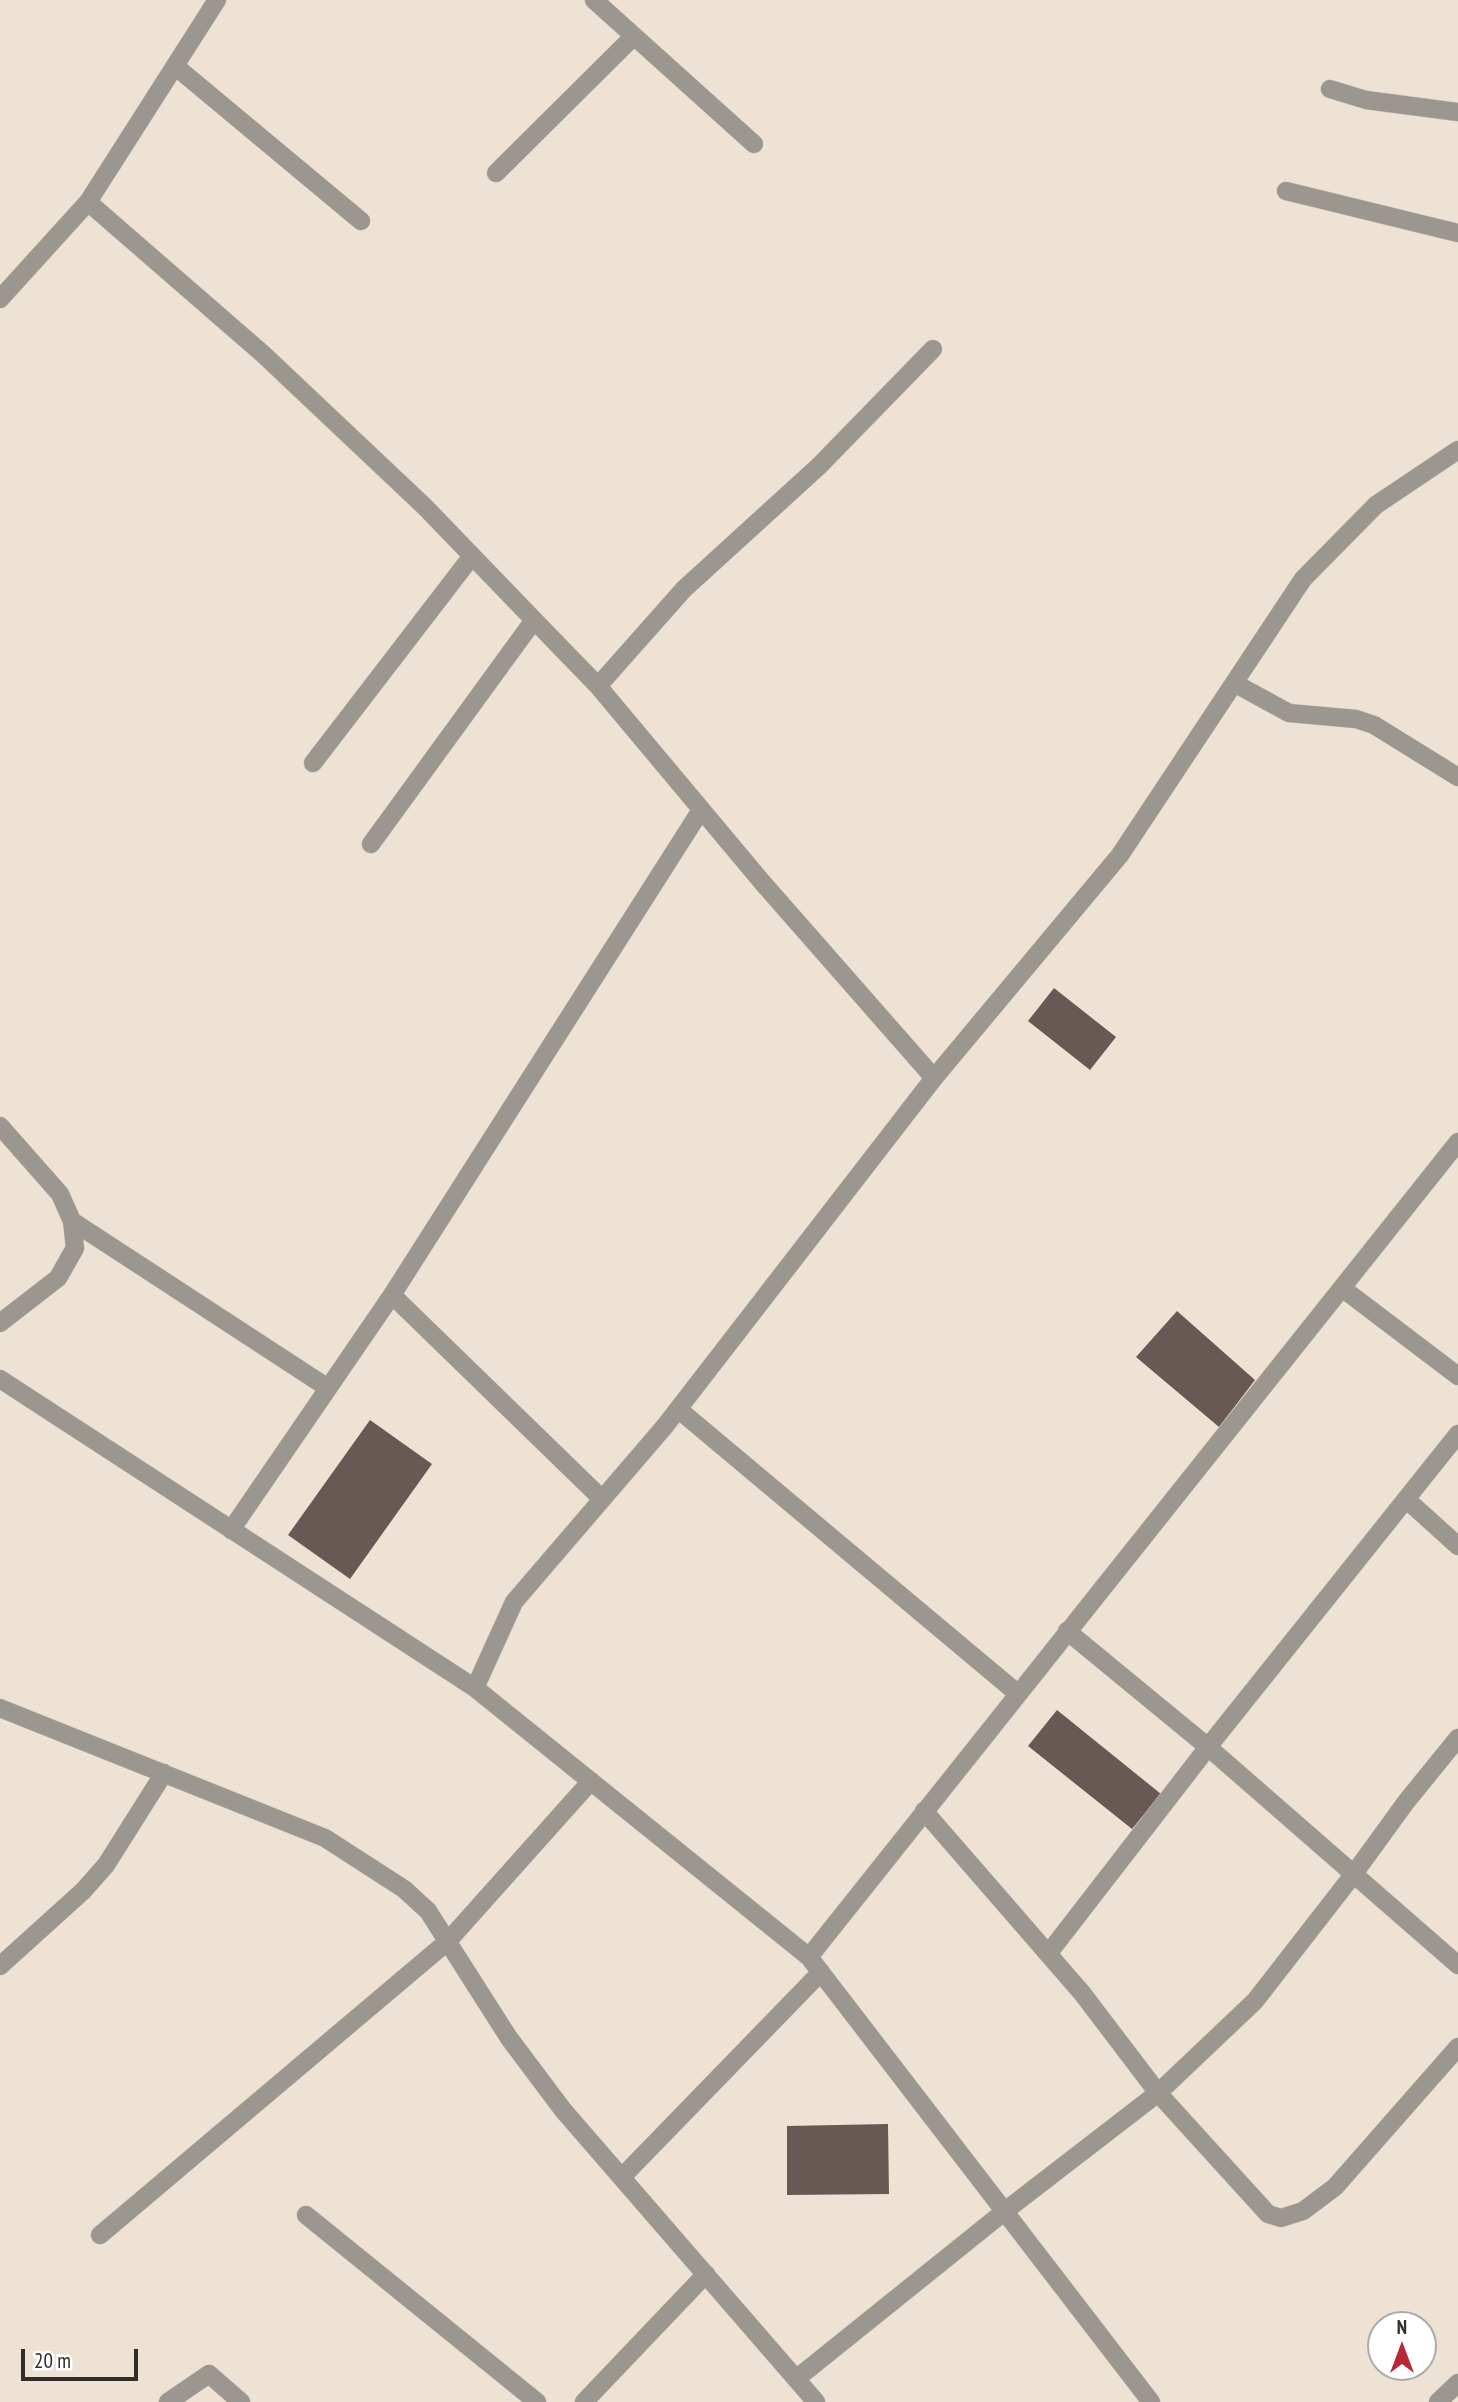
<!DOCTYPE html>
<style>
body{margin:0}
#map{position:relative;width:1458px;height:2402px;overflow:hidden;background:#ede2d4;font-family:"PT Sans Narrow",sans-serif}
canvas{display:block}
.north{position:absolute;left:1367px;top:2311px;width:70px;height:70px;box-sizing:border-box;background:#fff;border:2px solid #adaba9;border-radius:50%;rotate:0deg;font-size:19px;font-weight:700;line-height:28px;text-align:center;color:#312d28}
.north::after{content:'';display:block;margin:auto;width:24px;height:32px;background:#b82736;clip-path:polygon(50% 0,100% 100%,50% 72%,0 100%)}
.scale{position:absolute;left:21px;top:2349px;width:117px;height:32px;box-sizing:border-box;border:4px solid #312d28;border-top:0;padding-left:9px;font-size:21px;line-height:24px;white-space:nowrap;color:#312d28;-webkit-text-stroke:5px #fff;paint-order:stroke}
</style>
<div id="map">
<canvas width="1458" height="2402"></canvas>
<div class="north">N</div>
<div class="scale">20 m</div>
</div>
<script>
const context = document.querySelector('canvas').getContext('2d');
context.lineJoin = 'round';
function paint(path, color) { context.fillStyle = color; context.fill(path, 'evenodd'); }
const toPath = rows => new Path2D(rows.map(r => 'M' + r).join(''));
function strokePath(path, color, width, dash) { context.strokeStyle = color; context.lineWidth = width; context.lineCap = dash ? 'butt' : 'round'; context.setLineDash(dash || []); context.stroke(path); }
paint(toPath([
 [1054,988,1116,1037,1090,1070,1028,1021],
 [1177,1311,1255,1380,1219,1427,1136,1357],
 [370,1420,432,1464,350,1579,288,1535],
 [1057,1710,1161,1794,1132,1829,1028,1746],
 [888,2124,889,2194,787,2195,787,2126]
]), '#695954');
const minor = toPath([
 [594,0,754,144],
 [175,66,361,221],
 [1330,89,1366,100,1458,112],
 [496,173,634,36],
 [1286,191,1458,233],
 [88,202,263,354,425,507,534,620,598,686,762,882,934,1078],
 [1234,683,1289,713,1356,719,1374,725,1458,777],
 [598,686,684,589,819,466,933,349],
 [313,763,472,556],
 [371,844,534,620],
 [0,1126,60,1194,72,1221,75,1248,58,1278,0,1323],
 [72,1221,328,1388],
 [1342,1288,1458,1376],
 [392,1295,602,1499],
 [0,1379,475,1688,809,1957,1151,2402],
 [678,1409,1017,1693],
 [1406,1499,1458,1546],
 [231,1530,392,1295,701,810],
 [1067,1631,1208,1747,1458,1965],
 [475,1688,514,1602,665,1426,934,1078,1120,855,1303,579,1376,505,1458,450],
 [0,1708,325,1838,404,1889,428,1911,509,2038,563,2110,816,2402],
 [924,1811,1082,1993,1158,2093,1268,2214,1281,2218,1303,2211,1335,2187,1458,2047],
 [1048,1954,1208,1747,1458,1434],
 [809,1957,1458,1142],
 [0,1966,83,1891,106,1865,164,1773],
 [622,2177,821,1972],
 [306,2215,537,2402],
 [100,2235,448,1941,591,1781],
 [796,2379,1005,2211,1158,2093,1255,2001,1353,1875,1406,1802,1458,1738],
 [168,2402,209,2374,241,2402],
 [584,2402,706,2274],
 [1438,2402,1458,2383]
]);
const tertiary = toPath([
 [0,299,88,202,217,0]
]);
strokePath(minor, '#c7beb2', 19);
strokePath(tertiary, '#c7beb2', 19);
strokePath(minor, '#9b9690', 18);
strokePath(tertiary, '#9b9690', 18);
</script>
